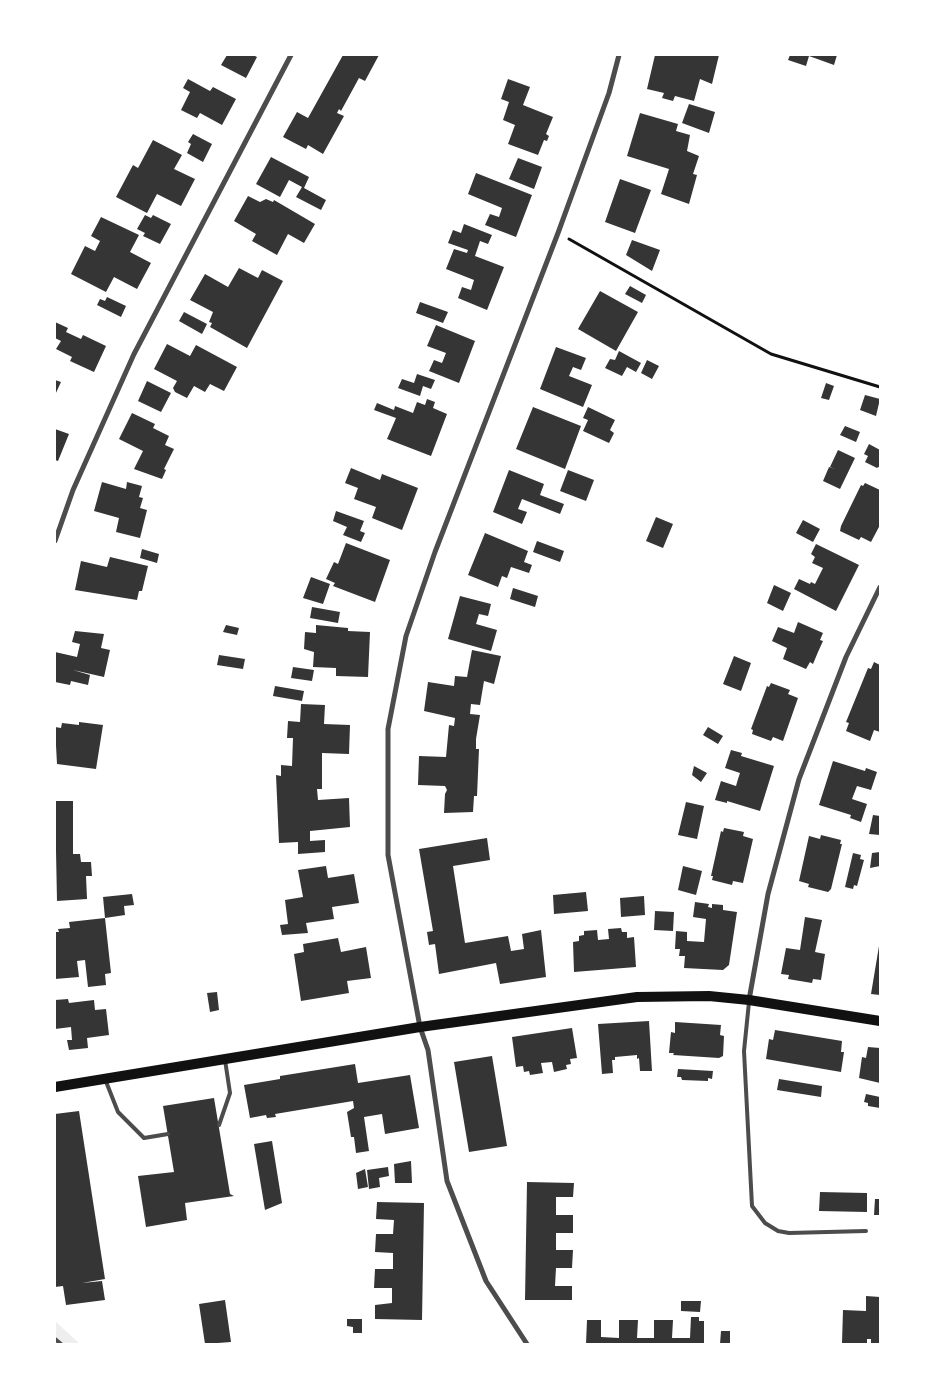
<!DOCTYPE html>
<style>
body{margin:0}
#map{position:relative;width:935px;height:1399px;overflow:hidden;background:#fff;font-family:Mulish,sans-serif}
canvas{display:block}
.frame{position:absolute;inset:0;border:56px solid #fff;pointer-events:none}
</style>
<div id="map">
<canvas width="935" height="1399"></canvas>
<div class="frame"></div>
</div>
<script>
const context = document.querySelector('canvas').getContext('2d');
context.lineJoin = 'round';
function paint(path, color) { context.fillStyle = color; context.fill(path, 'evenodd'); }
const toPath = rows => new Path2D(rows.map(r => 'M' + r).join(''));
function strokePath(path, color, width, dash) { context.strokeStyle = color; context.lineWidth = width; context.lineCap = dash ? 'butt' : 'round'; context.setLineDash(dash || []); context.stroke(path); }
paint(toPath([
 [55,1321,80,1344,55,1344]
]), '#eee');
paint(toPath([
 [227,55,253,55,257,57,246,78,221,65],
 [343,55,379,55,365,81,359,78,341,111,339,109,337,113,344,116,323,154,308,145,306,149,283,137,297,112,308,118],
 [655,55,719,55,712,84,700,79,694,101,675,96,673,101,662,98,664,93,647,89],
 [790,55,837,55,834,65,809,56,806,66,788,60],
 [188,79,210,91,213,87,236,99,222,125,200,113,197,118,181,110,190,92,183,88],
 [508,79,530,87,523,105,553,117,546,134,549,136,547,141,544,140,538,155,508,144,515,125,503,120,509,102,501,99],
 [689,104,715,112,709,133,682,123],
 [640,113,678,124,676,131,690,135,687,151,699,156,693,174,697,175,689,204,661,194,669,169,627,156],
 [193,134,212,144,203,162,187,153,191,144,188,142],
 [153,140,182,155,174,169,195,179,181,206,157,194,147,213,116,197,133,165,138,168],
 [271,157,309,177,304,188,326,200,321,210,296,197,302,187,289,180,280,197,256,184],
 [518,158,542,167,534,189,509,179],
 [476,173,532,195,516,237,485,225,490,214,499,217,502,208,468,194],
 [620,179,651,190,635,233,605,222],
 [248,196,260,202,266,199,273,202,274,200,315,224,304,243,288,234,277,255,252,241,256,234,234,221],
 [145,215,151,218,153,215,171,224,160,244,143,236,145,233,137,229],
 [101,217,139,235,130,252,151,263,137,289,114,277,106,292,71,274,85,246,95,251,100,241,91,236],
 [464,224,492,235,488,244,480,241,475,256,504,267,487,310,458,298,462,287,471,290,474,280,446,269,454,249,467,253,468,250,448,243,453,230,461,233],
 [632,240,660,250,652,271,626,255],
 [239,268,258,278,262,270,283,281,247,348,210,327,212,323,209,322,213,312,190,300,205,274,228,287],
 [630,286,646,295,642,303,625,294],
 [600,291,638,312,616,351,578,329],
 [107,297,126,306,121,317,97,305,100,299,105,301],
 [420,302,448,312,443,323,416,313],
 [184,312,207,324,202,334,179,321],
 [55,322,68,328,66,332,81,339,83,335,106,346,94,372,70,361,72,357,56,349,61,341,55,338],
 [436,325,475,341,459,383,429,371,434,360,442,363,446,353,427,346],
 [167,344,190,356,196,345,237,367,224,391,210,384,205,392,194,386,187,398,175,392,173,388,177,381,154,369],
 [556,347,586,358,581,370,573,367,569,376,592,385,583,407,540,389],
 [619,351,641,363,636,372,627,367,622,376,605,368,610,359,615,360],
 [647,360,659,366,652,379,641,373],
 [417,374,435,380,431,389,423,386,420,396,398,388,402,379,414,383],
 [55,380,61,382,55,395],
 [147,381,171,393,161,412,138,401],
 [826,383,834,386,829,400,821,398],
 [865,395,880,399,876,416,860,410],
 [427,399,435,402,433,408,447,414,431,456,387,439,396,418,374,410,377,403,394,410,395,406,413,413,417,402,425,405],
 [533,407,581,426,565,469,516,449],
 [588,407,615,420,610,430,614,433,609,443,583,431,588,420,583,418],
 [132,413,155,424,153,428,169,436,165,445,174,449,164,469,166,470,162,479,134,469,143,451,119,439],
 [845,426,860,432,856,442,840,435],
 [55,429,69,434,58,461,55,460],
 [869,444,880,450,880,466,877,468,865,462,868,456,864,454],
 [838,450,855,458,840,489,823,481,829,467,835,469,830,467],
 [351,468,380,480,382,474,418,488,402,530,372,518,376,507,354,499,358,488,345,483],
 [509,470,544,484,540,495,564,504,560,514,522,499,518,509,527,512,522,524,493,512],
 [568,470,594,480,586,501,560,491],
 [102,482,126,489,127,482,142,486,139,497,143,498,140,508,147,510,140,538,116,532,119,518,94,511],
 [865,483,880,490,880,525,871,542,861,537,859,540,840,531,841,526,861,485,863,486],
 [336,511,364,521,360,531,365,533,361,542,343,535,347,527,333,521],
 [656,517,673,524,663,548,646,541],
 [803,520,820,529,813,542,796,533],
 [485,533,528,551,524,562,532,565,529,573,511,567,507,578,502,576,498,587,468,575],
 [537,541,564,551,560,562,533,552],
 [346,543,390,560,375,602,333,586,335,583,326,579,334,562,338,564],
 [816,544,859,565,836,611,794,589,799,579,810,584,811,582,815,584,823,568,812,563,815,557,811,554],
 [142,549,159,554,157,563,140,558],
 [110,557,148,566,142,591,139,591,137,600,75,590,81,561,107,567],
 [311,577,330,584,323,604,303,598],
 [774,585,791,593,783,611,767,603],
 [513,588,538,596,535,607,510,599],
 [460,596,491,604,488,616,479,614,476,624,497,630,491,651,448,639],
 [312,607,340,612,338,623,310,618],
 [798,622,823,633,820,640,823,641,818,652,813,664,810,662,806,669,783,659,787,648,772,641,778,627,794,633],
 [226,625,239,628,237,635,223,632],
 [316,625,348,628,348,631,370,632,368,677,336,676,336,668,313,667,314,652,304,649,305,632,316,633],
 [75,631,104,634,101,648,110,650,104,677,73,670,90,675,88,685,71,681,70,685,55,682,55,652,77,657,80,644,72,642],
 [472,650,501,656,494,684,484,681,480,705,471,704,470,714,480,715,476,739,476,749,479,749,477,796,474,796,473,812,444,813,445,794,447,790,445,786,418,785,419,756,446,757,449,725,454,726,455,718,424,711,428,682,454,686,455,676,467,677],
 [219,655,245,659,243,669,217,665],
 [734,656,751,663,741,691,723,684],
 [874,662,880,665,880,732,874,730,870,741,846,731,849,723,846,722,868,668,871,669],
 [293,667,314,670,312,681,291,678],
 [771,683,790,690,788,694,798,698,783,741,773,737,771,741,752,734,753,730,751,729,767,686,769,687],
 [275,686,304,691,302,701,273,696],
 [301,704,325,705,324,724,350,725,349,754,322,753,322,789,317,789,318,800,349,798,350,827,310,831,310,841,325,840,325,852,298,854,298,842,279,843,276,775,281,776,281,765,292,766,293,738,287,738,288,721,300,722],
 [79,722,103,725,96,769,57,764,55,727,61,728,62,723,79,725],
 [708,727,723,736,718,744,703,735],
 [731,750,742,753,741,756,774,766,760,811,727,801,727,803,715,800,721,781,736,786,738,779,740,773,725,768],
 [833,761,865,771,866,768,877,772,871,790,857,786,852,799,867,804,861,822,850,818,851,815,819,805],
 [694,766,707,773,701,782,692,775],
 [55,801,73,801,73,854,80,854,81,862,91,862,92,876,86,876,87,899,57,901],
 [686,802,704,806,697,839,678,835],
 [873,815,880,816,880,835,869,834],
 [724,828,744,832,743,836,753,839,743,883,733,881,732,885,712,880,713,876,711,876,721,831,723,832],
 [821,835,841,840,840,844,842,844,831,889,828,892,808,887,809,884,799,881,809,836,820,839],
 [487,838,490,860,453,866,465,943,508,936,511,951,524,949,522,934,541,930,546,977,500,984,496,963,439,974,435,944,429,945,427,932,433,931,419,849],
 [880,852,880,866,870,868,872,853],
 [853,853,861,855,860,859,864,860,857,886,854,885,853,889,845,887],
 [326,866,328,878,354,874,359,903,332,907,334,919,306,923,308,933,282,935,280,925,288,924,285,900,303,897,298,870],
 [683,866,702,871,696,895,678,890],
 [586,892,588,911,554,914,553,895],
 [132,894,134,905,124,906,125,915,105,918,103,897],
 [644,896,645,915,621,917,620,898],
 [695,902,709,904,708,907,712,908,712,904,723,905,723,910,737,912,729,965,723,970,684,968,685,956,679,956,680,949,675,949,676,931,687,932,687,941,704,942,706,919,693,917],
 [655,911,674,912,673,931,654,930],
 [805,917,822,920,815,952,825,954,821,980,813,979,812,983,788,979,789,975,781,974,786,948,800,950],
 [105,918,111,973,105,974,106,985,88,987,85,960,77,961,79,977,55,979,55,932,59,932,58,929,70,928,69,922],
 [621,928,622,932,627,932,627,938,634,937,636,967,574,972,573,942,579,941,579,936,584,935,584,931,597,930,598,940,609,939,608,929],
 [338,938,341,952,366,947,371,978,347,981,349,993,301,1001,294,954,304,952,303,944],
 [879,946,880,946,880,995,871,994],
 [217,992,219,1010,210,1012,207,993],
 [68,999,69,1003,94,1000,95,1010,106,1009,109,1035,87,1038,88,1048,69,1050,67,1040,72,1040,71,1027,55,1029,55,1000],
 [649,1021,652,1071,640,1071,639,1058,637,1059,637,1055,615,1057,615,1060,612,1060,613,1073,602,1074,598,1024],
 [675,1022,721,1025,720,1035,724,1036,723,1056,719,1058,673,1055,674,1053,669,1053,671,1032,675,1033],
 [572,1028,577,1058,570,1059,571,1064,566,1065,567,1069,554,1072,552,1062,541,1063,543,1073,530,1075,529,1071,524,1072,523,1066,516,1067,512,1037],
 [775,1030,842,1041,841,1052,844,1052,841,1072,766,1059,769,1039,773,1040],
 [868,1047,880,1048,880,1083,859,1078,862,1057,866,1058],
 [492,1056,507,1146,469,1152,454,1062],
 [355,1064,358,1083,410,1075,419,1128,385,1134,382,1114,364,1117,369,1151,356,1153,354,1137,351,1137,347,1112,354,1108,353,1101,275,1114,276,1117,267,1118,266,1115,250,1118,244,1085,280,1079,280,1076],
 [678,1069,713,1071,712,1079,708,1078,708,1081,682,1080,681,1077,677,1077],
 [779,1079,822,1086,821,1097,777,1090],
 [866,1094,880,1097,880,1108,868,1106,868,1103,864,1102],
 [214,1098,230,1194,234,1196,185,1203,187,1220,146,1227,138,1176,174,1172,163,1106],
 [79,1111,105,1279,82,1283,102,1281,105,1300,66,1305,63,1286,55,1287,55,1114],
 [272,1141,282,1203,265,1210,254,1144],
 [411,1161,412,1183,395,1183,394,1164],
 [388,1167,389,1176,379,1178,380,1187,369,1189,367,1170],
 [365,1169,368,1187,358,1189,356,1173],
 [527,1182,574,1183,573,1197,556,1197,556,1215,573,1215,573,1233,556,1233,556,1250,573,1250,572,1268,556,1268,555,1286,572,1286,572,1300,525,1300],
 [820,1192,867,1193,867,1212,819,1211],
 [875,1199,880,1199,880,1215,874,1215],
 [377,1202,424,1203,422,1320,375,1319,375,1305,392,1303,392,1288,374,1288,375,1269,393,1269,393,1253,375,1252,376,1234,393,1234,394,1220,376,1219],
 [866,1296,880,1297,880,1344,871,1344,871,1339,867,1339,867,1344,842,1343,843,1310,866,1311],
 [225,1300,231,1342,205,1344,199,1304],
 [681,1301,701,1301,700,1312,681,1311],
 [691,1317,699,1317,699,1321,704,1321,704,1344,586,1344,587,1320,601,1320,601,1337,619,1338,619,1320,638,1320,637,1338,654,1338,654,1320,673,1320,672,1338,690,1338],
 [347,1319,362,1319,362,1333,353,1333,353,1327,347,1326],
 [721,1331,730,1331,730,1344,720,1344]
]), '#353535');
strokePath(toPath([
 [569,239,771,354,880,387]
]), '#111', 3);
strokePath(toPath([
 [749,1002,744,1051,752,1206,765,1223,778,1231,789,1233,866,1231],
 [105,1079,118,1112,144,1138,168,1134],
 [219,1125,230,1093,225,1060],
 [55,1339,61,1344]
]), '#4c4c4c', 4);
strokePath(toPath([
 [55,541,73,490,134,354,291,55],
 [749,1000,768,894,799,779,846,657,880,587],
 [527,1344,486,1281,447,1181,428,1050,420,1027,388,855,388,729,406,636,435,552,558,233,609,93,619,55]
]), '#4c4c4c', 5);
strokePath(toPath([
 [55,1087,420,1027,637,997,709,996,749,1000,880,1021]
]), '#111', 10);
</script>
